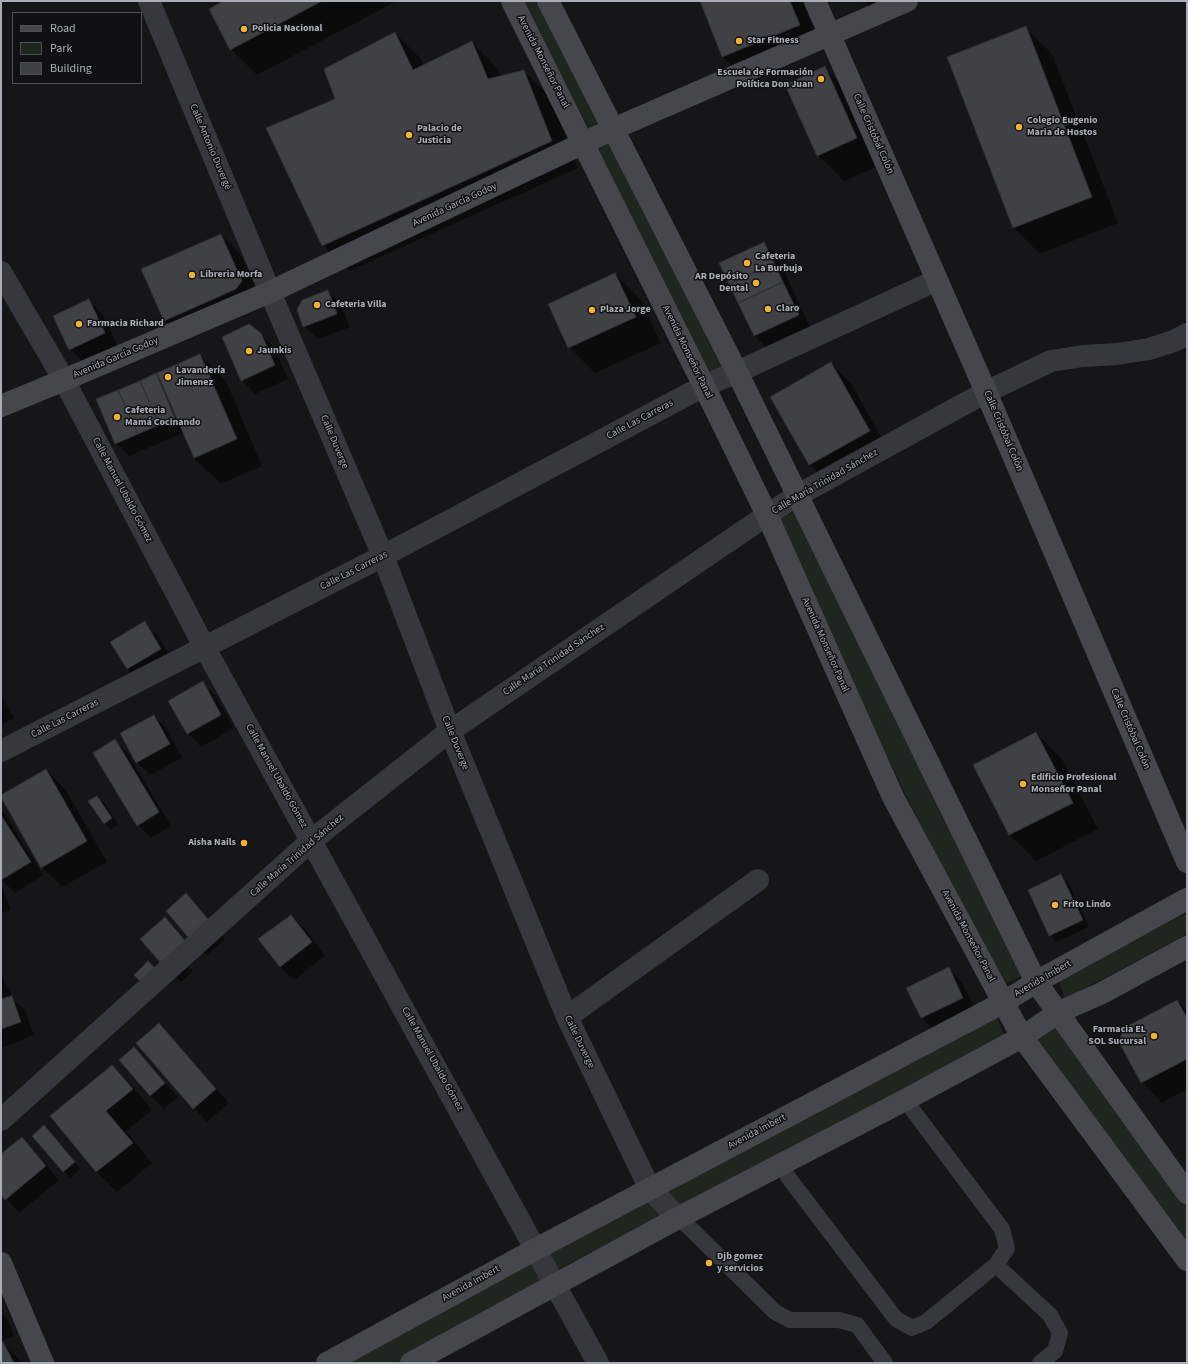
<!DOCTYPE html>
<meta charset="utf-8">
<style>
body{margin:0}
#map{position:relative;width:1188px;height:1364px;overflow:hidden;background:#161618;font-family:"Source Sans 3",sans-serif}
canvas{display:block}
.frame{position:absolute;inset:0;border:2px solid #a8adb8;pointer-events:none}
.legend{position:absolute;left:12px;top:12px;width:130px;height:72px;box-sizing:border-box;background:#111113;border:1px solid #4d4f55;margin:0;padding:5px 7px;list-style:none;font-size:12px;color:#a8adb8}
.legend li{display:flex;align-items:center;gap:8px;height:20px}
.legend b{width:20px;border:1px solid #4d4f55}
</style>
<div id="map">
<canvas width="1188" height="1364"></canvas>
<div class="frame"></div>
<ul class="legend">
<li><b style="height:5px;background:#45474d"></b>Road</li>
<li><b style="height:11px;background:#1e261f"></b>Park</li>
<li><b style="height:11px;background:#404145"></b>Building</li>
</ul>
</div>
<script>
const context = document.querySelector('canvas').getContext('2d');
context.lineJoin = 'round';
function paint(path, color) { context.fillStyle = color; context.fill(path, 'evenodd'); }
const toPath = rows => new Path2D(rows.map(r => 'M' + r).join(''));
function strokePath(path, color, width, dash) { context.strokeStyle = color; context.lineWidth = width; context.lineCap = dash ? 'butt' : 'round'; context.setLineDash(dash || []); context.stroke(path); }
function label(font, color, halo, rows, align = 'center') {
  context.font = font + ' "Source Sans 3",sans-serif'; context.lineWidth = 3; context.setLineDash([]); context.textBaseline = 'middle'; context.strokeStyle = halo; context.fillStyle = color; for (const [text, x, y, turn = 0] of rows) {
    context.save(); context.translate(x, y); context.rotate((+turn || 0) * Math.PI / 180); context.textAlign = isNaN(turn) ? turn : align; if (halo) context.strokeText(text, 0, 0); context.fillText(text, 0, 0); context.restore();
  }
}
paint(toPath([
 [522,1,541,1,602,121,589,129],
 [610,139,728,368,707,377,594,147],
 [795,512,1025,974,1005,984,945,875,849,678,780,519],
 [1187,913,1187,934,1065,999,1058,978],
 [997,1017,1004,1036,559,1269,547,1251],
 [1061,1023,1187,1205,1187,1244,1033,1042],
 [529,1259,547,1283,396,1363,341,1363]
]), '#1e261f');
paint(toPath([
 [226,1,397,1,257,75,231,49],
 [701,1,802,1,820,45,743,77,723,57],
 [864,1,895,1,874,11],
 [1025,27,1052,54,1118,223,1040,254,1014,228],
 [395,33,421,59,424,66,472,42,498,69,502,77,524,71,550,97,578,168,349,271,323,245,336,99],
 [825,68,851,94,883,164,844,181,818,155],
 [221,235,241,255,262,302,257,309,185,340,165,320],
 [764,243,777,256,811,329,768,349,755,336,720,263],
 [615,274,641,300,661,343,595,373,569,347],
 [327,291,341,304,350,327,318,339,304,326],
 [89,300,102,314,118,346,84,363,70,349],
 [261,334,274,348,288,379,255,394,242,380],
 [200,355,226,381,262,466,221,484,194,458,184,433,129,456,116,443,156,375,161,380],
 [831,363,851,383,889,451,830,485,810,465,771,397],
 [144,623,158,636,174,663,141,682,128,669,112,642],
 [202,683,216,696,234,728,201,747,188,733],
 [1,694,14,718,1,725],
 [154,716,167,729,182,758,150,775,137,762],
 [1036,733,1062,759,1098,829,1036,861,1010,835,974,765],
 [114,740,128,754,171,826,151,838,138,825],
 [46,770,66,790,107,862,62,887,42,867],
 [97,797,104,803,113,817,104,822],
 [1,811,5,814,43,875,15,893,1,879],
 [114,818,118,825,111,829,105,824],
 [1061,876,1068,882,1089,927,1056,942,1050,935],
 [1,884,11,910,1,913],
 [185,895,199,908,225,939,207,955,193,942],
 [291,916,305,929,325,956,294,980,280,967],
 [165,919,199,956,188,966,193,971,181,982,167,969],
 [948,968,962,982,976,1011,935,1031,921,1017],
 [1,974,11,994,2,999,3,1000,11,997,25,1010,34,1035,1,1048],
 [1177,1001,1187,1011,1187,1089,1162,1103,1142,1082],
 [159,1024,172,1038,229,1103,207,1122,194,1108],
 [134,1048,178,1097,164,1109,150,1096,120,1060],
 [112,1066,132,1086,152,1110,126,1131,152,1163,117,1192,97,1172,51,1116],
 [50,1133,81,1169,70,1178,33,1136],
 [22,1138,35,1152,59,1180,19,1213,1,1193,1,1155],
 [1,1313,7,1319,14,1336,1,1341],
 [3,1343,23,1363,1,1363,1,1344]
]), '#0007');
const building = toPath([
 [223,1,322,1,230,50,209,9,223,1],
 [700,1,790,1,800,25,722,57,700,1],
 [1026,26,1092,197,1013,228,947,57,1026,26],
 [395,32,413,70,472,41,488,79,524,70,552,141,322,246,266,128,335,99,324,69,395,32],
 [825,66,857,138,817,156,785,85,825,66],
 [221,234,242,281,236,289,164,321,141,269,221,234],
 [764,242,774,263,729,284,719,263,764,242],
 [774,263,783,282,738,303,729,284,774,263],
 [615,273,636,317,568,348,548,304,615,273],
 [783,282,799,315,754,336,738,303,783,282],
 [328,290,337,314,303,327,297,310,302,300,328,290],
 [89,299,105,333,69,350,53,316,89,299],
 [249,324,261,333,275,365,241,381,222,337,249,324],
 [200,354,237,439,194,458,157,373,200,354],
 [831,362,870,431,809,465,770,397,831,362],
 [156,373,175,418,159,425,140,381,156,373],
 [140,381,159,425,138,434,118,390,140,381],
 [118,390,138,434,115,444,96,399,118,390],
 [145,621,161,649,127,669,110,642,145,621],
 [203,681,221,715,187,734,168,701,203,681],
 [154,715,170,744,136,763,120,733,154,715],
 [1036,732,1073,803,1009,835,973,765,1036,732],
 [115,739,159,812,137,826,93,753,115,739],
 [46,769,87,841,41,868,1,797,1,795,46,769],
 [97,796,112,818,104,824,88,801,97,796],
 [1,815,31,862,1,880,1,815],
 [1061,874,1083,920,1049,936,1028,890,1061,874],
 [186,893,213,925,193,943,166,911,186,893],
 [291,915,312,942,280,967,258,939,291,915],
 [165,917,186,942,166,969,140,939,165,917],
 [148,961,159,973,145,986,134,975,148,961],
 [949,967,963,998,921,1018,906,988,949,967],
 [12,996,21,1022,1,1029,1,999,12,996],
 [1177,1000,1187,1018,1187,1059,1141,1083,1120,1044,1122,1029,1177,1000],
 [159,1023,216,1089,193,1109,136,1043,159,1023],
 [134,1047,165,1083,150,1096,119,1060,134,1047],
 [112,1065,133,1089,106,1111,133,1143,96,1172,50,1116,112,1065],
 [44,1125,75,1162,63,1172,32,1136,44,1125],
 [22,1137,46,1166,5,1200,1,1195,1,1154,22,1137],
 [3,1342,14,1363,1,1363,1,1343,3,1342]
]);
paint(building, '#404145');
strokePath(building, '#303034', 1);
strokePath(toPath([
 [781,1165,788,1177,896,1319,912,1328,926,1322,996,1265,1007,1248,1002,1229,905,1100],
 [678,1218,691,1229,775,1312,790,1320,839,1320,857,1325,885,1363],
 [996,1265,1050,1315,1060,1333,1055,1351,1040,1363]
]), '#37383d', 16);
strokePath(toPath([
 [149,1,270,292,383,556,450,731,567,1017,650,1189,678,1218],
 [1,272,64,380,205,648,598,1363],
 [1,751,383,556,704,386,737,372,937,280],
 [567,1017,758,880],
 [1,1120,312,840,450,731,767,515,798,495,986,392,1051,361,1083,356,1117,354,1149,349,1174,341,1187,334]
]), '#37383d', 22);
strokePath(toPath([
 [512,1,704,386,767,515,893,797,1022,1037,1187,1260],
 [548,1,737,372,1036,982,1187,1193],
 [815,1,986,392,1187,862],
 [1,406,64,380,270,292,613,129,907,1],
 [1,1263,43,1363],
 [327,1363,536,1249,1004,1002,1036,982,1187,899],
 [411,1363,678,1218,905,1100,1022,1037,1059,1012,1100,994,1187,947]
]), '#45474d', 22);
for (const [x, y, r, color] of [
 [244,29,4,"#f2b134"],
 [739,41,4,"#f2b134"],
 [821,79,4,"#f2b134"],
 [1019,127,4,"#f2b134"],
 [409,135,4,"#f2b134"],
 [747,263,4,"#f2b134"],
 [192,275,4,"#f2b134"],
 [756,283,4,"#f2b134"],
 [317,305,4,"#f2b134"],
 [768,309,4,"#f2b134"],
 [592,310,4,"#f2b134"],
 [79,324,4,"#f2b134"],
 [249,351,4,"#f2b134"],
 [168,377,4,"#f2b134"],
 [117,417,4,"#f2b134"],
 [1023,784,4,"#f2b134"],
 [244,843,4,"#f2b134"],
 [1055,905,4,"#f2b134"],
 [1154,1036,4,"#f2b134"],
 [709,1263,4,"#f2b134"]
]) { const dot = new Path2D(); dot.arc(x, y, r, 0, 2 * Math.PI); context.fillStyle = color; context.fill(dot); strokePath(dot, '#111113', 1.5); }
label('bold 10px', '#a8adb8', '#111113', [
 ["Policia Nacional",252,29],
 ["Star Fitness",747,41],
 ["Escuela de Formación",813,73,"right"],
 ["Política Don Juan",813,85,"right"],
 ["Colegio Eugenio",1027,121],
 ["Maria de Hostos",1027,133],
 ["Palacio de",417,129],
 ["Justicia",417,141],
 ["Cafeteria",755,257],
 ["La Burbuja",755,269],
 ["Libreria Morfa",200,275],
 ["AR Depósito",748,277,"right"],
 ["Dental",748,289,"right"],
 ["Cafeteria Villa",325,305],
 ["Claro",776,309],
 ["Plaza Jorge",600,310],
 ["Farmacia Richard",87,324],
 ["Jaunkis",257,351],
 ["Lavandería",176,371],
 ["Jimenez",176,383],
 ["Cafeteria",125,411],
 ["Mamá Cocinando",125,423],
 ["Edificio Profesional",1031,778],
 ["Monseñor Panal",1031,790],
 ["Aisha Nails",236,843,"right"],
 ["Frito Lindo",1063,905],
 ["Farmacia EL",1146,1030,"right"],
 ["SOL Sucursal",1146,1042,"right"],
 ["Djb gomez",717,1257],
 ["y servicios",717,1269]
], 'left');
label('10px', '#a8adb8', '#111113', [
 ["Avenida Monseñor Panal",543,62,63],
 ["Calle Cristóbal Colón",873,134,66],
 ["Calle Antonio Duvergé",210,147,67],
 ["Avenida García Godoy",455,205,-25],
 ["Avenida Monseñor Panal",687,352,64],
 ["Avenida García Godoy",116,358,-23],
 ["Calle Las Carreras",640,420,-28],
 ["Calle Cristóbal Colón",1003,431,67],
 ["Calle Duverge",334,442,67],
 ["Calle María Trinidad Sánchez",825,482,-30],
 ["Calle Manuel Ubaldo Gómez",122,490,62],
 ["Calle Las Carreras",354,571,-27],
 ["Avenida Monseñor Panal",825,645,66],
 ["Calle María Trinidad Sánchez",554,660,-34],
 ["Calle Las Carreras",65,719,-27],
 ["Calle Cristóbal Colón",1130,729,67],
 ["Calle Duverge",455,743,68],
 ["Calle Manuel Ubaldo Gómez",276,776,61],
 ["Calle María Trinidad Sánchez",297,856,-41],
 ["Avenida Monseñor Panal",968,936,62],
 ["Avenida Imbert",1043,979,-30],
 ["Calle Duverge",579,1042,64],
 ["Calle Manuel Ubaldo Gómez",432,1059,61],
 ["Avenida Imbert",757,1132,-28],
 ["Avenida Imbert",471,1284,-29]
]);
</script>
